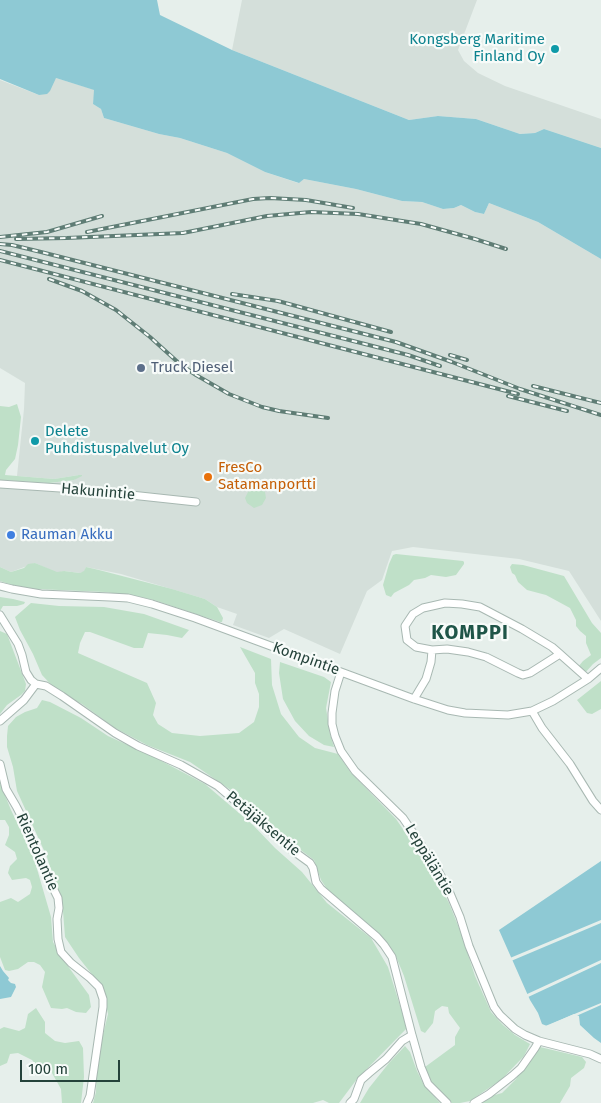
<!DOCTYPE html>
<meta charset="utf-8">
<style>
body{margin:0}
#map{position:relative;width:601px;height:1103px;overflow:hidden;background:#e6efeb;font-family:"Fira Sans",sans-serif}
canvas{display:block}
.scale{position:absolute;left:20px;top:1060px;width:100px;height:22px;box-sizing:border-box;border:2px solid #24423a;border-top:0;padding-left:6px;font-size:15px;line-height:18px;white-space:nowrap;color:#24423a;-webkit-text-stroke:4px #f7fbf9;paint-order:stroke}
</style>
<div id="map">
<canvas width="601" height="1103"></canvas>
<div class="scale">100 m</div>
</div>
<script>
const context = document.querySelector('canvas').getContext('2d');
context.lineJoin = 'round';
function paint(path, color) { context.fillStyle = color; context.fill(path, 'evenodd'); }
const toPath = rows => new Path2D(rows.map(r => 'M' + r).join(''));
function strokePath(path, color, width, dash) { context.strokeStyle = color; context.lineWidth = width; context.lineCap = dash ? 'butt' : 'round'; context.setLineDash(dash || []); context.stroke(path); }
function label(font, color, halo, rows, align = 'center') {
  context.font = font + ' "Fira Sans",sans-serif'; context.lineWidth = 4.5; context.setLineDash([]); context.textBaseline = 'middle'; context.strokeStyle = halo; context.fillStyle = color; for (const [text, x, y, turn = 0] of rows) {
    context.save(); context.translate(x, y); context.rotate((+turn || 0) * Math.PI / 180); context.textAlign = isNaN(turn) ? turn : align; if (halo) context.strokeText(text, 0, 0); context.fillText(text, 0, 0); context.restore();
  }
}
paint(toPath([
 [242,0,477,0,458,50,464,61,478,73,505,86,601,119,601,148,544,129,535,133,520,134,476,119,438,116,409,120,232,50],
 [56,78,95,90,93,104,101,109,104,118,159,134,180,138,227,153,265,172,298,183,304,179,356,189,402,201,422,202,443,209,454,208,461,205,475,212,484,214,489,203,538,222,601,259,601,621,569,571,519,559,413,547,392,551,382,580,367,591,340,654,284,629,269,638,233,625,237,614,217,607,205,599,121,574,86,567,84,572,80,573,64,571,57,573,35,563,11,572,0,567,0,480,49,483,74,480,79,475,54,479,17,476,24,409,25,383,0,368,0,80,39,95]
]), '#d4dfda');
paint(toPath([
 [17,404,21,417,18,445,15,459,6,470,5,475,54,479,79,475,82,475,82,476,74,480,49,483,0,480,0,406,9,407],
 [256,488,262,489,265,492,266,498,262,505,254,508,247,503,245,498,248,492],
 [396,554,463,561,464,562,464,564,456,575,446,577,431,575,425,578,414,580,409,585,394,593,391,597,386,595,383,585,389,564,393,555],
 [35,563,57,572,64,571,80,573,84,571,86,567,99,570,172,589,205,599,217,607,223,618,222,622,220,622,157,601,141,597,105,592,36,589,12,585,0,581,0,567,11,572,24,568,28,564],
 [512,564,523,565,564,576,592,623,601,633,601,658,593,664,585,673,578,667,583,661,591,655,586,643,586,636,580,631,576,626,576,620,570,608,546,595,527,590,518,582,515,575,512,573,510,567],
 [0,597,13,599,25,602,24,604,17,606,3,606,0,611],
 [31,603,59,606,104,607,144,614,189,630,182,638,167,635,148,633,143,648,134,648,90,632,85,632,80,643,78,653,147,683,156,703,153,715,158,724,172,733,200,736,239,733,254,722,259,707,259,694,255,683,255,673,240,647,271,659,272,685,281,714,299,737,315,748,338,754,351,773,396,819,434,874,449,903,461,933,475,976,491,1012,503,1025,515,1035,530,1044,524,1056,502,1079,470,1101,460,1103,452,1103,440,1092,431,1081,425,1067,455,1045,455,1037,460,1028,449,1013,448,1007,442,1006,435,1011,433,1023,425,1033,421,1031,404,976,395,954,382,937,327,889,321,880,314,860,265,823,238,795,190,762,147,745,115,728,82,704,58,692,42,675,33,654,20,630,15,617],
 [0,631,7,634,26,684,25,691,21,695,7,705,0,714],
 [280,662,324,677,331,682,326,708,330,734,334,747,324,745,309,736,295,721,283,699,279,673],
 [601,681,601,709,592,714,587,713,577,700],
 [42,700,50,702,81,718,108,736,154,757,205,784,253,825,275,848,302,872,327,903,371,938,388,967,407,1028,357,1079,339,1103,329,1103,323,1100,313,1103,93,1103,96,1092,97,1060,108,1014,102,987,79,958,65,937,63,911,47,857,17,791,13,767,7,747,7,736,8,726,16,717,25,712,37,708],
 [0,783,11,810,24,837,35,862,51,917,53,942,62,958,89,995,91,1007,86,1013,76,1012,67,1008,62,1009,51,1008,42,987,45,972,40,965,34,962,28,962,18,969,9,971,5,970,0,957,0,902,11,898,18,902,30,894,32,887,30,880,26,878,12,880,8,873,10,866,17,859,15,852,5,845,9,835,9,827,5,820,0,820],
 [36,1008,45,1022,45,1033,55,1041,65,1043,79,1041,83,1048,84,1077,81,1103,62,1103,61,1089,48,1066,37,1066,32,1060,18,1053,10,1054,7,1063,0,1066,0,1029,4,1027,19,1031,25,1028,28,1014],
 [405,1046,410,1052,417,1071,424,1085,440,1103,360,1103,369,1088,389,1063],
 [540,1047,582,1057,586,1062,584,1068,571,1078,570,1086,560,1103,479,1103,488,1097,502,1093,516,1079,521,1070,531,1060]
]), '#bfe0c8');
paint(toPath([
 [0,0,157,0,160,15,232,50,409,120,438,116,476,119,520,134,535,133,544,129,601,148,601,259,538,222,489,203,484,214,475,212,461,205,454,208,443,209,422,202,402,201,356,189,304,179,299,183,265,172,227,153,180,138,159,134,104,118,101,109,93,104,94,90,56,78,50,91,47,94,39,95,0,79],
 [601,861,601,1043,594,1038,580,1025,579,1016,574,1014,547,1026,542,1024,538,1013,530,1000,499,930],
 [0,966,3,971,9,978,8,980,11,983,15,984,16,987,11,997,0,999]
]), '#8ec9d4');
paint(toPath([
 [601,920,601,923,511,961,510,958],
 [601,960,601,963,526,998,525,995],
 [601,1003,601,1005,547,1029,543,1027]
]), '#e6efeb');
const minor = toPath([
 [0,484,75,489,196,502],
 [0,586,12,589,41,594,110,597,128,598,152,604,195,618,414,699,448,710,465,713,508,715,532,711,553,701,588,679,601,668],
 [0,615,18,644,22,655,26,672,31,680,36,684,46,686,62,696,115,733,138,746,181,765,218,786,292,850,310,863,313,868,316,882,321,889,377,937,384,945,392,957,412,1035,421,1067,428,1084,447,1103],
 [560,654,530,673,523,675,518,673,486,657,468,652,447,649,432,650,416,647,407,640,405,626,413,614,423,608,432,606,445,603,462,604,480,607,522,629,552,647,560,654,588,679],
 [341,672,335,691,332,713,332,724,335,736,341,751,355,771,403,818,435,865,449,891,460,917,469,946,485,985,494,1007,500,1015,515,1029,525,1035,539,1041,590,1054,601,1059],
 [414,699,426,679,431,662,432,650],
 [532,711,542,728,570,764,593,801,601,810],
 [0,721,24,700,36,684],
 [0,764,6,789,16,806,29,831,49,880,58,898,59,908,57,919,58,939,61,952,71,963,90,978,99,987,103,999,103,1007,90,1096,87,1103],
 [350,1103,354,1099,361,1080,369,1073,386,1059,402,1041,412,1035],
 [474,1103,489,1094,512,1076,521,1068,535,1048,539,1041]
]);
strokePath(minor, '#a8b8b2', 9);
strokePath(minor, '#fff', 7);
const rail = toPath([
 [87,232,253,199,270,198,306,200,353,208],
 [0,237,47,232,102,216],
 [16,239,67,238,183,233,267,216,311,212,358,214,421,224,475,239,506,249],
 [0,244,12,245,41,252,396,342,452,362,520,389,601,415],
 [0,251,408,355,440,366],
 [0,260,518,394],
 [49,279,82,291,116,310,150,337,181,365,196,375,229,394,262,407,279,411,328,418],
 [232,294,278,301,391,332],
 [450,355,467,360],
 [533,386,601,403],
 [508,396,567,411]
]);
strokePath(rail, '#5f7d75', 4);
strokePath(rail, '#f7fbf9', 2, [5.5]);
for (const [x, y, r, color] of [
 [555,49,5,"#0f9aa8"],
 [141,368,5,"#5c6f8a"],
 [35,441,5,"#0f9aa8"],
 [208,477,5,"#e8710a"],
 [11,535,5,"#3f7fe0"]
]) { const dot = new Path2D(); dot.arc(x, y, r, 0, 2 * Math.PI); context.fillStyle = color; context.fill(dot); strokePath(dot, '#f7fbf9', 2); }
label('15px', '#0d838f', '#f7fbf9', [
 ["Kongsberg Maritime",545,40],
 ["Finland Oy",545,57],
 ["Delete",45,432,"left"],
 ["Puhdistuspalvelut Oy",45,449,"left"]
], 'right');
label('15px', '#4e5e75', '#f7fbf9', [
 ["Truck Diesel",151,368]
], 'left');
label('15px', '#c56008', '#f7fbf9', [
 ["FresCo",218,468],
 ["Satamanportti",218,485]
], 'left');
label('15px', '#24423a', '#f7fbf9', [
 ["Hakunintie",98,492,5],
 ["Kompintie",306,659,20],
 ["Petäjäksentie",263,824,40],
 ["Rientolantie",37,852,66],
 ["Leppäläntie",429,860,59]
]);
label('15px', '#366cbe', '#f7fbf9', [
 ["Rauman Akku",21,535]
], 'left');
context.letterSpacing = '1px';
label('bold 20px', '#1f5548', '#f7fbf9', [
 ["KOMPPI",470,633]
]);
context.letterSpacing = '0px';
</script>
